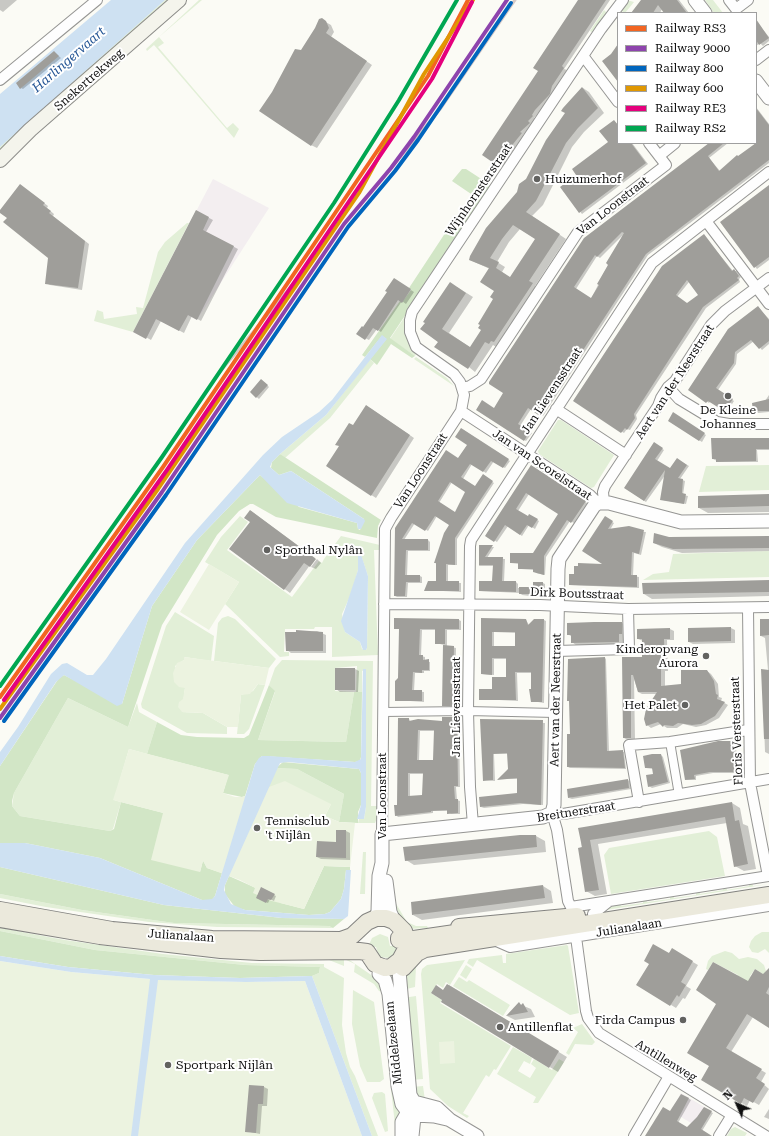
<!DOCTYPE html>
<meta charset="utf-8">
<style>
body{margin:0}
#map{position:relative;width:769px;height:1136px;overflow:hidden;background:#fbfbf5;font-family:"Roboto Serif",serif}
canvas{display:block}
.legend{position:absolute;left:617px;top:12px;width:140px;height:132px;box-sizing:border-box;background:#fff;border:1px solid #9f9f9f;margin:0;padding:5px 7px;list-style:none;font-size:12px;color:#0f0f0f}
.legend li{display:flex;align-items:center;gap:8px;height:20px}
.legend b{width:20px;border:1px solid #9f9f9f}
.north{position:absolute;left:717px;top:1084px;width:40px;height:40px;-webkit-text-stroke:3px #fff;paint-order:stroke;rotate:315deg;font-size:11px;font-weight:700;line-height:16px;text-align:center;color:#0f0f0f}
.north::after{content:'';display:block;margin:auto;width:14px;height:18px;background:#0f0f0f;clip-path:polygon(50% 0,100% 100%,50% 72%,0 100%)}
</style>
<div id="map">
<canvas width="769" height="1136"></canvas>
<ul class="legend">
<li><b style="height:5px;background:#f26522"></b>Railway RS3</li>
<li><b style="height:5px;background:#8e44ad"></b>Railway 9000</li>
<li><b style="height:5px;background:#0065bd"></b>Railway 800</li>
<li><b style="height:5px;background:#e09702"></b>Railway 600</li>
<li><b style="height:5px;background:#e5007d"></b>Railway RE3</li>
<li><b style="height:5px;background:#00a651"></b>Railway RS2</li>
</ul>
<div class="north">N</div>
</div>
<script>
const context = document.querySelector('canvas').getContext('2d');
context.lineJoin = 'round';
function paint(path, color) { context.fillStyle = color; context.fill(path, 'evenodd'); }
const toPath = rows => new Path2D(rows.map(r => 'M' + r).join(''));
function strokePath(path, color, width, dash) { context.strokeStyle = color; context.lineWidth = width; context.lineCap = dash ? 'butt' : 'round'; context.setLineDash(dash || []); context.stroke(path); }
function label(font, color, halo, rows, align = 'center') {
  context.font = font + ' "Roboto Serif",serif'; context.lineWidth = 4; context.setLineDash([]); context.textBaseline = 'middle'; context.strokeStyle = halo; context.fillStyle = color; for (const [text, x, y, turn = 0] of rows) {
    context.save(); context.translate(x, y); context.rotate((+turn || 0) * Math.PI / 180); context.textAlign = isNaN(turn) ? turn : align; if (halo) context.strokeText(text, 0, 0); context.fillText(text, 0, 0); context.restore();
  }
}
paint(toPath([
 [213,179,269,208,197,320,187,315,179,331,156,319,146,339,133,332],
 [681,1093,711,1111,701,1129,671,1111]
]), '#f3eef0');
paint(toPath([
 [165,0,172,0,0,153,0,147,15,132],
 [199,0,202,0,159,37,164,43,158,47,227,128,233,123,239,129,234,138,154,45,147,51,146,49],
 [627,0,634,2,625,13,620,10],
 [705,0,713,0,723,13,714,13],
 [604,10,608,14,593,33,590,31],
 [187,223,189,223,133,332,94,321,97,310,103,312,104,319,137,314,136,307,143,308,158,252,165,242],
 [410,309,405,321,405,330,409,344,416,354,415,356,390,339],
 [416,357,447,378,454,386,414,359],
 [370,359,374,363,330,418,285,458,280,454,326,415],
 [558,420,561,420,614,455,594,487,591,488,539,454,538,451],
 [769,465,769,490,699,492,706,466],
 [240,516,248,522,227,550,292,597,319,561,322,563,324,559,341,536,380,545,380,550,374,550,378,655,332,657,332,627,315,627,314,629,285,629,284,652,289,652,289,656,280,657,225,604,239,582,205,562,221,537],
 [358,546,368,576,367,648,366,650,362,649,360,642,345,632,342,614,352,592,358,570],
 [769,551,769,577,643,580,653,574,669,572,673,554],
 [175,612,214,636,211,661,184,657,184,660,175,666,185,688,182,712,203,713,227,727,227,734,187,733,142,708,141,704,166,626],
 [228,616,235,619,276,659,269,668,214,661,218,623,222,618],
 [282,660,373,661,371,806,377,806,377,818,375,823,358,823,359,819,364,819,366,807,366,669,362,671,362,692,356,692,357,666,335,668,335,691,354,692,346,742,258,740,275,692,269,685,275,668],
 [258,684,265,685,249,729,244,734,237,734,241,695,253,691],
 [68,698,128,727,137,703,139,712,157,722,147,754,129,749,114,800,121,802,113,829,110,831,20,816,12,806,14,793],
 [276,768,297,769,344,794,339,822,325,816,331,804,230,874],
 [709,831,717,837,725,876,611,894,604,855,609,848],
 [363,852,366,852,365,894,360,894],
 [752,881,753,886,769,884,606,910,620,902,621,906,643,903,643,898,646,898,647,902,670,899,670,894,674,894,674,898,696,895,696,890,699,890,700,894,723,890,722,886,726,885,727,890,749,886,749,882],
 [0,894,82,910,174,923,329,926,333,928,217,927,149,922,46,907,0,898],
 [395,902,407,922,416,926,427,926,428,928,409,929,396,916],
 [0,928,65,940,163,954,252,963,324,964,324,967,344,978,342,1025,346,1053,350,1067,355,1076,378,1136,372,1136,312,976,319,973,320,967,245,965,95,950,0,931],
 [762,932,769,932,769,953,765,949,758,953,752,952,749,947,751,941,755,936],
 [380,934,388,937,390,946,397,945,395,953,389,958,379,957,376,947,368,947,372,938],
 [567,945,568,946,579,1013,570,1015,477,960,473,967,467,963,469,959,502,955,503,963,506,963,506,954],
 [725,951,732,953,739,959,748,957,757,959,764,965,766,971,764,975,755,969,750,976,755,980,752,985,737,976,738,975,713,962,708,970,706,969,708,961,712,956],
 [262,959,348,959,377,979,383,992,379,991,374,984,354,972,355,964,344,959,344,966,329,960],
 [422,959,416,967,415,987,402,990,403,976],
 [465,960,450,985,446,982,443,988,437,984,431,993,442,1000,440,1003,511,1046,496,1070,494,1069,489,1077,486,1075,463,1113,469,1116,467,1118,448,1106,430,1089,421,974,422,969,427,965],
 [466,965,472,969,466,979,460,975],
 [459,977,467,982,469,980,510,1005,503,1016,453,986],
 [353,990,374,1002,384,1079,380,1082,367,1082,360,1066,352,1024],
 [416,996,423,1079,411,1080,403,998],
 [582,1024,595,1042,592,1045,575,1044,569,1055,566,1053,578,1032,573,1028],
 [513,1047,532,1058,530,1064,524,1061,518,1071,530,1078,536,1068,531,1064,534,1059,552,1070,559,1059,564,1062,538,1103,533,1103,536,1097,497,1074],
 [423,1086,425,1100,419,1098,412,1087],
 [395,1088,401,1113,396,1134,391,1089],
 [382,1092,385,1094,388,1131,385,1132,372,1098,374,1093],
 [735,1127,747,1133,745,1136,727,1136,731,1129]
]), '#e2efd7');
paint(toPath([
 [462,169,466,169,489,184,491,187,390,338,415,356,412,358,391,344,377,365,370,359,386,339,382,336,365,357,362,355,400,301,402,302,411,290,409,288,459,212,462,213,474,196,452,181],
 [280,454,381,520,378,526,377,538,276,517,253,504,250,504,239,511,217,535,162,625,128,727,68,698,14,793,12,801,12,806,20,816,110,831,114,829,121,802,164,813,200,872,203,860,207,868,222,873,215,896,212,900,202,900,100,858,25,843,0,843,0,766,59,678,64,675,122,704,152,606,197,540,260,475,299,507,357,523,358,529,360,530,364,519,291,471,279,475,271,468,272,462],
 [269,685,275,691,258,740,346,742,354,692,362,692,361,757,360,761,355,762,262,756,255,764,245,796,242,797,223,793,228,775,147,754,157,722,181,735,197,737,244,738,249,735],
 [283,762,359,769,361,773,361,805,358,812,358,823,339,822,344,794,297,769,276,768],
 [324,866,350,867,350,870,346,870,344,889,341,899,330,912,325,914,309,915,245,910,235,907,225,894,225,885,229,876,256,888,281,903,304,909],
 [0,867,164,905,282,918,344,919,333,928,329,926,174,923,82,910,0,894],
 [0,931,95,950,245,965,320,967,319,973,312,976,240,978,154,975,68,967,0,956]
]), '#d2e6c6');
paint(toPath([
 [209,564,239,582,209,630,180,612],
 [184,657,269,668,265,685,258,684,250,694,241,695,238,727,227,727,203,713,182,712,178,707,179,702,183,699,185,688,179,687,174,682,173,673,177,663,184,660],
 [129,749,229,775,223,793,235,797,242,797,285,781,331,804,325,816,339,822,355,823,350,867,324,866,304,909,268,900,253,893,255,888,240,880,207,868,203,861,200,872,151,860,163,813,113,800],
 [0,961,71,972,150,979,246,982,305,981,362,1136,0,1136],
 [454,1041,455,1063,440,1064,439,1042]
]), '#ecf3e0');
paint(toPath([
 [111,0,165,0,0,147,0,94],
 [382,335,387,339,326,415,280,454,272,462,270,467,279,475,291,471,364,519,365,521,361,529,358,529,357,523,287,503,260,475,197,540,152,606,122,704,117,706,64,675,56,682,0,766,0,752,18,727,51,674,62,664,67,663,87,675,93,675,106,659,185,543,263,455,282,437,319,412,332,400],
 [358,545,368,576,367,648,366,650,363,650,360,642,345,632,341,621,358,570],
 [363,669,366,669,366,807,364,819,357,819,361,805,361,773,359,769,288,762,280,763,225,885,224,890,231,904,245,910,309,915,325,914,330,912,341,899,344,889,346,870,351,870,348,916,344,919,282,918,164,905,0,867,0,843,25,843,100,858,202,900,212,899,215,896,255,764,259,758,262,756,269,756,355,762,361,759],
 [0,956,68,967,154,975,240,978,312,976,372,1136,362,1136,305,981,246,982,158,980,138,1136,131,1136,150,979,71,972,0,961]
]), '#cee1f2');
paint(toPath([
 [0,0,17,0,3,12,0,10],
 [580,0,610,0,564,69,567,70,556,88,553,96,539,112,534,118,536,119,531,124,533,125,523,135,524,136,512,152,514,153,502,167,484,155,540,71],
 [643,0,679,0,689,13,665,13,662,9,660,13,632,13],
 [322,20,331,25,334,32,331,37,372,65,317,148,311,145,301,51],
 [760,26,769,37,769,41,763,46,760,43,756,46,756,29],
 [54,52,61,58,23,89,21,88],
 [583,88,589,92,604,113,584,132,572,147,543,205,532,216,566,239,535,286,539,288,496,347,493,345,475,372,422,329,457,287,473,297,449,333,471,348,483,330,494,299,495,291,490,269,470,260,527,180],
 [520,229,536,239,510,278,502,272,505,267,497,262,509,242],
 [756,107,769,124,769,163,648,255,543,416,531,409,520,426,532,433,526,441,478,410,494,409,505,393,585,239,710,143,728,143,709,158,720,171,755,144],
 [623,235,591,299,576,289,597,256,600,258],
 [614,121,618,125,618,143,632,143,648,164,582,214,561,188,578,175,609,143],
 [769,186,769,260,757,269,721,223],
 [24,188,48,206,47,208,54,214,53,216,89,244,82,290,50,285,46,283,50,257,0,211],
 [196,211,213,220,206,232,238,249,201,321,192,316,184,333,161,321,151,340,135,331],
 [704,236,733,271,737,271,741,277,739,279,740,282,706,308,636,415,637,419,630,430,627,429,624,433,574,401],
 [689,282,699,295,687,304,677,297],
 [394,279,414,292,406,304,402,301,381,332,377,329,369,340,357,334,364,328,388,292],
 [758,307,769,319,769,344,762,350,754,341,737,354,736,364,718,390,734,401,727,412,711,401,709,403,689,390],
 [264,382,269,387,259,399,251,392],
 [769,395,769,412,758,413,754,410,765,401],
 [370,408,414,438,376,498,327,466,353,426],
 [674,414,706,435,702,442,669,421],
 [462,429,510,461,505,468,494,461,486,473,472,464,463,479,476,487,483,476,494,483,457,539,457,565,448,565,448,582,461,583,461,592,425,590,437,582,437,564,435,563,450,525,437,516,428,531,415,523,404,540,428,540,430,542,430,551,408,551,407,576,420,576,422,577,422,583,408,583,407,597,397,597,395,596,396,529,458,459,468,444],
 [452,482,467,492,455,513,439,503],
 [769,439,769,450,757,450,758,462,719,462,713,459],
 [654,443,664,450,657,461,670,469,677,459,689,466,680,479,685,481,683,495,688,496,686,504,663,500,666,474,646,502,625,488],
 [531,467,587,503,574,523,570,521,546,557,545,575,536,573,534,570,521,569,519,568,519,564,511,563,534,554,560,514,529,494,518,511,528,517,530,515,539,521,535,529,529,525,522,536,508,526,497,542,486,535],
 [769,495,769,512,708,513,699,508],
 [251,511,315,558,290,593,231,549,251,522],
 [605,518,614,523,610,530,646,532,641,555,634,553,633,576,639,577,639,588,570,585,575,575,606,565],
 [769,537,769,551,682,553,662,547,654,543],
 [480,546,494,547,487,558,505,559,504,582,516,582,518,584,518,588,534,588,534,583,543,583,545,584,545,598,522,595,520,593,480,591,493,582,494,566,480,566],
 [317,559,321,563,316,569,311,567],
 [769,581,769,596,652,599,644,594],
 [482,619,526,620,529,625,544,620,546,621,544,703,532,701,532,673,517,673,518,701,480,699,507,678,507,659,494,659,494,675,482,674],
 [494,632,516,633,516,648,494,647],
 [459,620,461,621,461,630,447,630,447,646,456,648,455,707,443,705,444,645,436,643,436,630,422,630,421,656,425,657,425,661,430,662,430,671,424,671,424,673,415,673,414,691,424,692,424,702,396,700,399,678,400,629,395,628],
 [769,620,769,754,765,752,762,670,768,670,765,638,761,636],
 [622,623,627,626,624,645,577,646,572,642,572,637,568,634],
 [731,628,735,630,735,643,693,644,689,642],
 [670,629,674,631,674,640,667,640,668,671,665,671,665,686,682,685,707,671,711,674,718,684,719,697,722,698,721,701,728,705,719,718,706,725,696,727,683,724,677,728,667,728,661,724,651,728,647,725,657,694,642,694,638,692,634,679,635,740,628,740,624,738,623,658,643,658,643,641,638,639],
 [317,631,326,635,326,653,291,653,287,650,286,633],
 [605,658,606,659,609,752,624,752,626,769,570,768,568,767,571,735],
 [355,669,359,671,358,692,340,692,336,689],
 [453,718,459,722,460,787,456,787,457,800,460,801,460,814,451,814,448,811,433,811,433,813,398,817,396,815,409,719,411,722,443,722],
 [420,731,435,731,434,761,419,761],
 [410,774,424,774,423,796,410,797],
 [481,720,545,723,543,805,523,804,484,808,481,807,518,794,518,779,498,779,509,769,508,754,494,754,495,781,484,780],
 [734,742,736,743,737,773,713,773,696,776,696,780,686,780,701,745],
 [661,755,663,757,670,783,652,788,649,786,654,775,653,769,646,768],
 [627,780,630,781,631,789,572,799,569,798],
 [732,803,740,808,743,824,748,826,756,869,744,871,735,866,727,823,598,844,607,894,595,896,586,891,580,829],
 [346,831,350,833,350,860,321,859,317,857,337,843],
 [536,836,545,841,546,852,414,865,406,860],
 [543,886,551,891,553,903,422,920,413,915],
 [262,889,276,896,274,901,270,899,268,903,257,898],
 [672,950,698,965,686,986,691,989,685,999,683,998,676,1008,637,984],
 [769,973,769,1027,753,1017,731,1052,766,1073,761,1082,769,1089,759,1105,750,1100,747,1106,702,1080,711,1066,748,982],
 [449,985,567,1057,558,1072,442,1002,444,991],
 [519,1004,531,1009,535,1017,515,1020,507,1016],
 [250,1086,264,1087,268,1089,267,1106,262,1106,260,1134,246,1131],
 [682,1095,691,1100,678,1123,687,1129,698,1118,704,1108,713,1113,702,1131,710,1136,646,1136,671,1112],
 [769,1109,769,1119,764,1117]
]), '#0003');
paint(toPath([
 [578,0,606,0,562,66,564,68,552,86,550,94,535,110,532,115,533,116,528,121,530,123,520,132,522,133,509,149,511,150,498,166,482,155,538,71,533,68],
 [641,0,677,0,687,13,664,13,658,5,653,13,631,13],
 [322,18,326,21,329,28,326,33,367,61,311,146,259,111,272,92,295,49,301,50,315,28,319,19],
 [756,19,769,38,759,45,756,40],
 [618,44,618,82,602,61,611,54],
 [54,51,59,56,20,89,16,83],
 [582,87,598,108,578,128,566,143,536,201,526,212,560,234,529,281,533,283,494,342,491,341,489,344,485,342,468,369,434,347,438,342,420,329,425,323,423,322,450,282,466,293,442,329,470,347,481,330,478,328,480,325,478,324,493,299,490,297,494,291,480,282,489,268,469,260,470,256,486,228,517,192,519,184,526,179,546,140,565,113,561,111,563,108],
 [513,225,535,239,510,277,496,268,499,262,490,258,502,239],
 [756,108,769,125,769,160,646,254,540,416,528,408,518,424,530,431,524,441,476,410,482,400,494,408,503,393,489,384,489,382,584,238,709,143,724,143,708,156,719,171,737,155,738,156,756,143],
 [622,232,624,233,606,263,608,265,597,284,599,285,591,298,574,287,595,255,597,257],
 [614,120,618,125,618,143,631,143,646,163,579,213,560,187,576,175,572,169,608,142,599,131],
 [20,184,45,203,43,205,51,211,49,213,85,241,78,288,45,284,48,258,3,222,7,218,0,213,0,210],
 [769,185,769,257,754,268,720,222],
 [196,210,209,217,203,230,234,246,197,320,188,315,179,331,156,319,146,339,133,332],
 [704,234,732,271,734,269,739,276,737,278,739,280,703,307,634,414,635,418,627,430,625,428,621,433,573,401,662,266],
 [687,280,698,295,687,303,676,295],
 [394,278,411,289,402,303,398,300,378,331,373,328,365,340,356,334,362,326,363,327,387,292,385,291],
 [758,306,769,320,769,341,759,349,751,340,735,352,734,363,716,388,733,399,724,411,708,401,706,403,688,390,728,329],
 [261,379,268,385,256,398,250,392],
 [769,399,769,411,753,411,752,403],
 [366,405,410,435,371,496,326,466,339,446,335,445,349,423,353,425],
 [673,412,705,433,699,441,668,421],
 [461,428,509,459,503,468,491,461,483,472,470,464,461,477,475,486,483,474,493,481,455,538,455,565,446,564,446,581,459,581,459,591,424,591,428,581,436,581,436,563,434,563,444,533,449,525,435,516,425,531,412,523,402,539,428,539,428,550,406,550,405,575,420,575,420,582,406,582,405,596,394,596,395,528,446,450,458,458,467,445,455,437],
 [450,482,465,492,455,512,438,501],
 [711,438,769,438,769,449,756,449,756,461,716,462,716,459,712,459],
 [654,442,663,448,655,459,670,468,677,458,687,465,678,478,683,479,682,493,686,494,684,504,660,500,665,470,644,501,624,488],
 [531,465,586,501,571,523,567,520,544,556,544,575,533,572,533,569,518,569,518,563,510,563,510,553,533,553,558,514,547,507,526,493,516,509,528,516,529,514,538,519,532,528,527,525,520,535,505,525,494,542,485,536],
 [769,494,769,506,698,508,698,496],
 [250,510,316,559,310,567,304,563,284,590,229,549,250,522,244,518],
 [605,516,613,521,608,529,629,526,644,530,639,554,632,552,631,575,637,575,637,587,569,585,569,574,574,574,574,566,578,566,578,563,602,564,582,551],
 [654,533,669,537,769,536,769,548,673,549,653,543],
 [479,545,493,545,485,557,503,557,502,581,516,581,516,592,479,591,479,581,492,581,493,565,480,565,479,566],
 [769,580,769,592,643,594,642,583],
 [533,582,543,582,543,597,533,597,533,594,519,594,519,587,533,587],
 [394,618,459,619,459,629,445,629,445,644,435,644,435,629,420,629,419,655,423,655,423,660,429,659,429,670,422,670,422,673,413,672,412,690,422,690,422,701,395,701,395,681,398,678,399,629,394,629],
 [481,618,526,619,528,625,534,619,544,619,542,702,531,702,529,689,531,689,531,672,515,672,516,700,479,700,479,689,492,689,492,677,506,677,506,658,492,658,492,675,481,674],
 [492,632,515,632,515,646,492,646],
 [760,619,769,619,769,635,760,636],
 [594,622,622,622,622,634,619,634,619,642,571,643,571,635,567,635,567,623],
 [731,627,731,641,688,642,688,628],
 [670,628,670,639,664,639,665,669,661,669,661,686,681,684,681,670,707,670,714,681,716,694,718,695,717,699,725,702,715,716,701,724,692,725,678,723,673,726,664,725,663,727,658,722,646,726,644,719,646,709,657,692,638,692,633,675,631,675,631,738,623,738,622,657,642,657,642,639,637,639,637,629],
 [296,630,323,632,323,651,286,651,285,632,296,632],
 [443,645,454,646,453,706,442,706],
 [605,657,607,751,623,750,625,768,567,767,567,734,570,734,569,701,567,701,568,659],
 [335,668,355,668,355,690,335,690],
 [761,669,769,670,769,739,764,739],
 [442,717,453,717,453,720,457,719,458,786,454,786,455,799,458,799,458,813,447,814,447,810,431,811,431,812,395,816,394,805,397,805,398,718,409,718,409,721,418,719,442,721],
 [418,730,434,730,433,760,417,760],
 [408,773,423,773,422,795,408,796],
 [480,719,543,720,541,805,520,803,480,807,479,797,517,793,517,778,497,780,508,769,507,753,493,754,493,780,483,781],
 [718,741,734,741,735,772,710,772,694,775,695,779,685,780,680,750],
 [652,754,661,754,668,782,648,787,646,775,653,774,652,768,645,768,643,756],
 [628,779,629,788,568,798,567,789],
 [732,802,735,821,739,820,748,864,734,867,725,817,603,838,590,840,599,890,585,892,578,848,582,847,578,828],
 [336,830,346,830,346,858,316,857,317,841,336,842],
 [520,835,536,835,537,847,405,861,403,847],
 [543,885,545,898,412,915,411,902],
 [261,887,275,894,271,900,268,899,266,903,256,898],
 [653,944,669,953,672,948,693,961,681,982,686,985,679,997,677,995,670,1006,636,985,649,964,644,961],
 [713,962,748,981,755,969,763,974,769,968,769,987,766,993,769,995,769,1028,747,1014,726,1048,762,1069,756,1078,765,1084,753,1103,744,1098,741,1104,701,1080,709,1066,687,1053,716,1004,696,990],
 [447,984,559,1051,549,1068,441,1002,442,1000,431,993,436,985,443,990],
 [519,1002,521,1005,523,1003,528,1012,506,1016],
 [249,1085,264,1086,263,1104,258,1104,256,1133,245,1132],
 [681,1094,689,1098,677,1121,687,1127,697,1117,704,1107,712,1111,701,1129,712,1136,645,1136,663,1107,670,1111]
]), '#9f9e9a');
const pedestrian = toPath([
 [383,712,468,711,555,713],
 [670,742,679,795]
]);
const minor = toPath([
 [729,0,736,9,748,0],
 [584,57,618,102],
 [756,60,769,50],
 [0,80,97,0],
 [659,156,675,143],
 [706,221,769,304],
 [668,387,679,399,717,422,729,424,769,424],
 [462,388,470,386,481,379,578,232,666,165,649,143],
 [556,409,626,455],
 [461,411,590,495,598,503],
 [604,503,603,492,605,486,658,406,661,398,668,387,675,381,711,325,725,311,769,278],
 [384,604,540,605,628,609,769,607],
 [748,608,750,783,768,876],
 [556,651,629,649,628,609],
 [769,779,563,814,552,813,557,830,568,901,571,907,769,876],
 [639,802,629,745,670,742,748,730],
 [473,825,470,787,468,711,470,546,471,540,652,263,769,172],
 [382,834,385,529,391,518,461,411,464,395,460,382,454,374,416,347,410,332,410,320,412,312,601,29,623,0],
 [593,914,608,902],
 [576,937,586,1011,588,1018,599,1033,766,1136],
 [494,940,510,947,769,906],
 [634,1136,668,1078],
 [719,1136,732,1115]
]);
const tertiary = toPath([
 [695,0,705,13],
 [756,81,769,98],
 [386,881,390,912,394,921],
 [376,918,378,911,379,876,382,863,382,834,543,817,552,813,554,805,558,569,559,559,594,506,598,503,609,503,681,522,769,521],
 [399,971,410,1095,414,1102,437,1108,450,1120,477,1136],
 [379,974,385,980,389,994,398,1086,402,1104,408,1112,415,1115,434,1116,447,1119],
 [402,1136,402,1122,412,1105],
 [412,1136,415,1107]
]);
const secondary = toPath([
 [0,160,30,130,179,0]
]);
const primary = toPath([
 [0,910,112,930,212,939,341,940,352,936,367,922,376,918,386,918,394,921,404,931,407,940,407,947,400,960,391,967,385,968,375,964,367,952,359,951,260,952,221,950,100,936,0,919],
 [459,927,577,916],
 [399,938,399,940,407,940,455,933,469,926],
 [403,968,417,953,425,949,769,895]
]);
strokePath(pedestrian, '#959593', 10);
strokePath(minor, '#959593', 12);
strokePath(tertiary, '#959593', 15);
strokePath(secondary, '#8c8c89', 16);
strokePath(primary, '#838380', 18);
strokePath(pedestrian, '#fefefe', 8);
strokePath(minor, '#fefefe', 10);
strokePath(tertiary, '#fefefe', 13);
strokePath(secondary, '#f4f4ec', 14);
strokePath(primary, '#ebe9dc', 16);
strokePath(toPath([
 [391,168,441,108,515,0],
 [219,373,303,272]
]), '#d6c9c6', 3);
strokePath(toPath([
 [0,697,163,467,428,76,468,0]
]), '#f26522', 4);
strokePath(toPath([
 [0,718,162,492,344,224,391,168,414,137,507,0]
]), '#8e44ad', 4);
strokePath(toPath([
 [4,721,166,495,348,227,395,171,418,140,511,3]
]), '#0065bd', 4);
strokePath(toPath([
 [0,709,158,489,359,193,424,74,473,0]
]), '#e09702', 4);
strokePath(toPath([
 [4,700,167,470,432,79,472,2]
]), '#e5007d', 4);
strokePath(toPath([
 [0,686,162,457,334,203,399,100,457,0]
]), '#00a651', 4);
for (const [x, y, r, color] of [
 [537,179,4,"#626260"],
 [728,396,4,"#626260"],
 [267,550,4,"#626260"],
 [706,656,4,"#626260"],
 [685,705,4,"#626260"],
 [257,828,4,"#626260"],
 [683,1020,4,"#626260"],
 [500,1027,4,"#626260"],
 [168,1065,4,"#626260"]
]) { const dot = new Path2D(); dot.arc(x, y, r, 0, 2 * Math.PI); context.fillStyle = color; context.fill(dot); strokePath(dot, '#fff', 1.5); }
label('12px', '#0f0f0f', '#fff', [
 ["Snekertrekweg",89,80,-41],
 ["Wijnhornsterstraat",479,190,-56],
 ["Van Loonstraat",613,206,-38],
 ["Aert van der Neerstraat",675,382,-57],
 ["Jan Lievensstraat",552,391,-57],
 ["Jan van Scorelstraat",542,465,34],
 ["Van Loonstraat",421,471,-57],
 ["Dirk Boutsstraat",577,594,2],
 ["Aert van der Neerstraat",556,700,-89],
 ["Jan Lievensstraat",456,707,-90],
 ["Floris Versterstraat",737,731,-92],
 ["Van Loonstraat",382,796,-90],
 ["Breitnerstraat",576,812,-9],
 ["Julianalaan",629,928,-9],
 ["Julianalaan",181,936,4],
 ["Middelzeelaan",394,1043,-96],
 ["Antillenweg",666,1061,31]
]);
label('12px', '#0f0f0f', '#fff', [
 ["Huizumerhof",545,179],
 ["De Kleine",728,410,"center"],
 ["Johannes",728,424,"center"],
 ["Sporthal Nylân",275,550],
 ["Kinderopvang",698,649,"right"],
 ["Aurora",698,663,"right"],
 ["Het Palet",677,705,"right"],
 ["Tennisclub",265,821],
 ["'t Nijlân",265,835],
 ["Firda Campus",675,1020,"right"],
 ["Antillenflat",508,1027],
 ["Sportpark Nijlân",176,1065]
], 'left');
label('italic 13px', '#245595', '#fff', [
 ["Harlingervaart",69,60,-41]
]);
</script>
